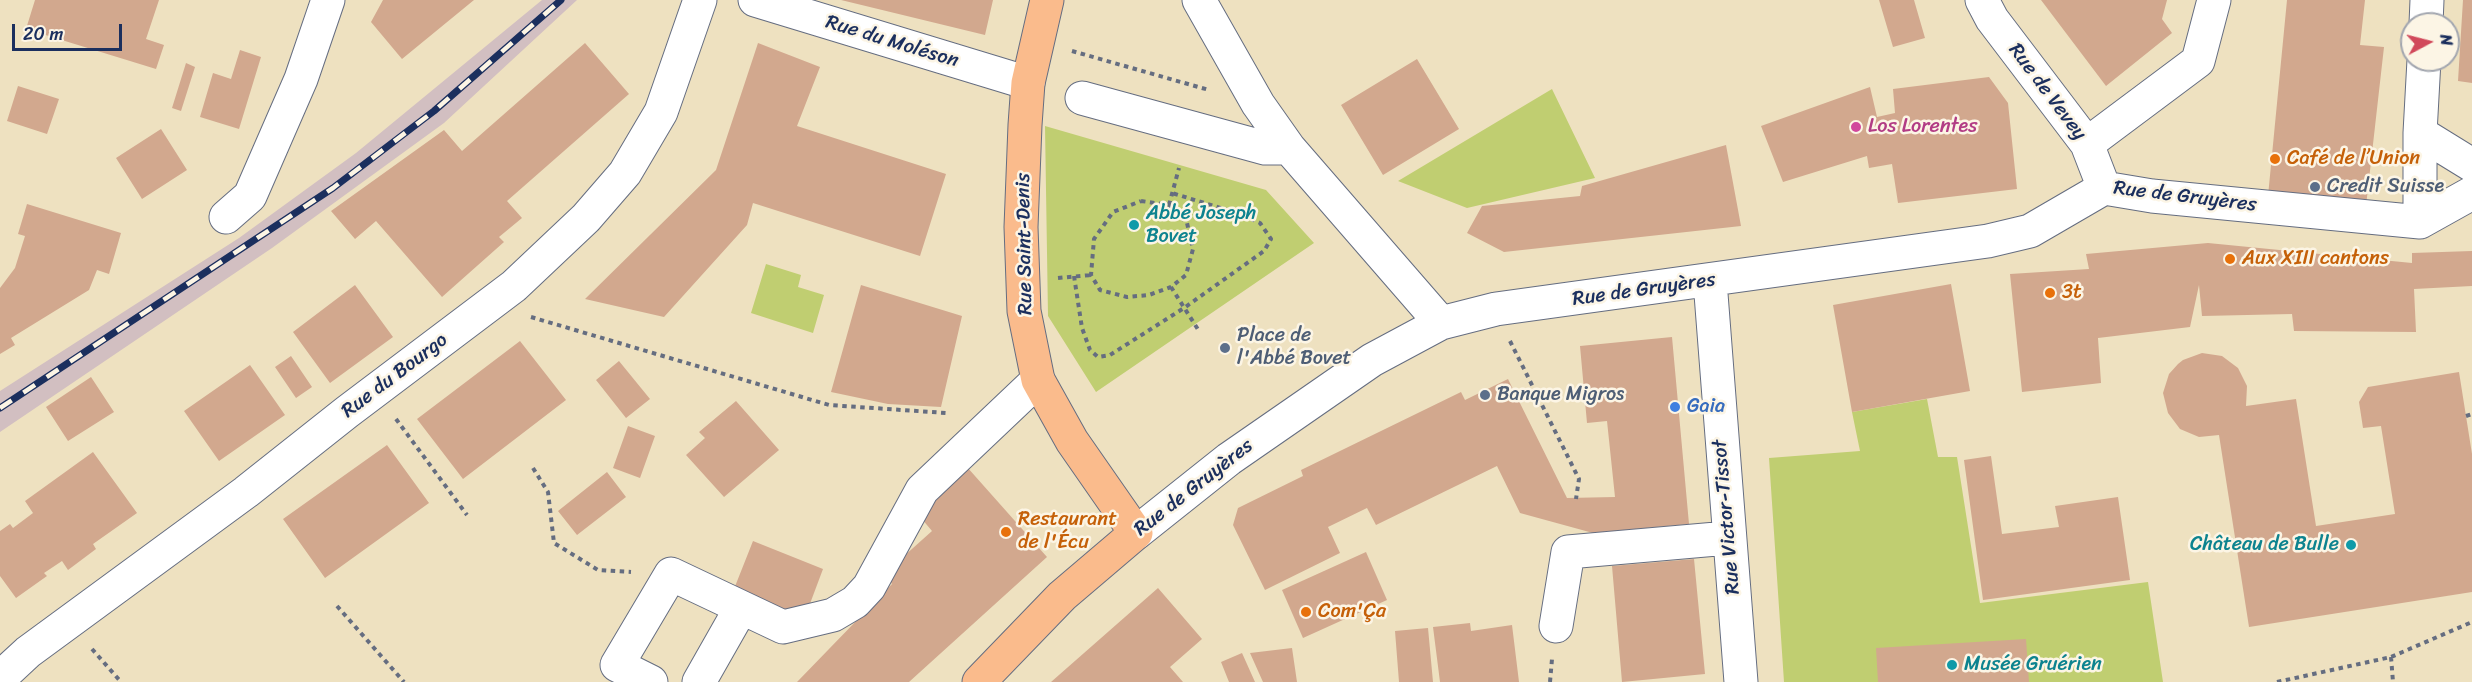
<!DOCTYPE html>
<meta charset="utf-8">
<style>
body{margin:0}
#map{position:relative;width:2472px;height:682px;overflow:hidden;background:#eee1c0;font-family:Sriracha,sans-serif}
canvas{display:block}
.north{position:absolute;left:2400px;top:12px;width:60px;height:60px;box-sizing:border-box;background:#fcf5e5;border:2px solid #a2a6af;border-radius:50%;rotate:83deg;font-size:16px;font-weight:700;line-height:24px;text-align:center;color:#1b2f5e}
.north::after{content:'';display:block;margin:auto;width:21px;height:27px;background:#d1495b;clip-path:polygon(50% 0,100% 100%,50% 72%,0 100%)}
.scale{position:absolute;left:12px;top:24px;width:110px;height:27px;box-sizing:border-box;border:3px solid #1b2f5e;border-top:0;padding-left:8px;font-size:18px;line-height:21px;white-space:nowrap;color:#1b2f5e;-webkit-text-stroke:4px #fcf5e5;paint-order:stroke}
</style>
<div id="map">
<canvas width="2472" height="682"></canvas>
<div class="north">N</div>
<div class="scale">20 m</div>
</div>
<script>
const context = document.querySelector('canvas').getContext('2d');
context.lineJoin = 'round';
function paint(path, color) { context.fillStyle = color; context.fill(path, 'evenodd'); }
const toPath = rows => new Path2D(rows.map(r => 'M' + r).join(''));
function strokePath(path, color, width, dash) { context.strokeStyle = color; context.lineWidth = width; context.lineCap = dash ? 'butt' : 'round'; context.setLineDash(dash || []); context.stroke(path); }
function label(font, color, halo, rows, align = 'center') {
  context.font = font + ' Sriracha,sans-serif'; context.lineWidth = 5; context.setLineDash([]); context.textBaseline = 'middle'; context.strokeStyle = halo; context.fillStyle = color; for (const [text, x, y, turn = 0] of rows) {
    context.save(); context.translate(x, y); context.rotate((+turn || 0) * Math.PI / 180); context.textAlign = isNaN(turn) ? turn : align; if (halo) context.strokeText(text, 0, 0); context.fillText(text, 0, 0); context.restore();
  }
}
paint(toPath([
 [542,0,577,0,444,123,272,248,0,432,0,391,239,238,356,153]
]), '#d2bfc1');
paint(toPath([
 [1552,89,1595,178,1467,208,1398,181],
 [1045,126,1266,190,1314,243,1096,392,1048,316],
 [766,264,801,275,798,287,824,295,813,333,751,313],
 [1927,399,1938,457,1957,457,1980,603,2148,582,2163,682,1784,682,1769,458,1860,451,1852,412]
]), '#c0ce71');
paint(toPath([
 [35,0,159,0,146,39,164,45,156,69,26,29],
 [383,0,474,0,402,59,371,22],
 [841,0,993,0,985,35],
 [1879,0,1914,0,1925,38,1893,47],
 [2041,0,2167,0,2162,19,2172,33,2106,86],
 [2287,0,2365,0,2360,45,2384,47,2366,206,2268,196],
 [2463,0,2472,0,2472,83,2458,81],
 [585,43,629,94,507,201,522,218,499,237,504,242,442,297,376,221,355,239,331,211,444,130,462,151],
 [758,43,820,67,797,126,946,174,920,256,753,203,747,225,664,317,585,299,716,170],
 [240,50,261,57,239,129,200,117,213,73,231,79],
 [1417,59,1459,129,1383,175,1341,105],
 [186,63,195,67,181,111,172,108],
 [1989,77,2008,103,2017,189,1898,203,1892,164,1869,168,1867,156,1783,182,1761,126,1870,87,1877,117,1895,113,1893,89],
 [18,86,59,99,47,134,7,121],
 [161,129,187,170,142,199,116,158],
 [1726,145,1741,226,1504,252,1467,233,1482,206,1580,196,1582,186],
 [27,204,121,233,109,274,97,270,89,290,11,338,15,345,0,354,0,288,15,268,25,236,18,234],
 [2208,243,2412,263,2412,253,2472,251,2472,286,2414,289,2416,332,2294,331,2292,314,2202,316,2199,285,2190,327,2098,338,2101,383,2022,392,2010,274,2089,269,2086,254],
 [1951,284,1970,391,1852,412,1833,305],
 [355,285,393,337,330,383,293,332],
 [861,285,962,316,941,407,888,404,831,392],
 [1672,337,1689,524,1593,533,1520,513,1497,466,1376,525,1367,508,1328,527,1340,553,1265,590,1233,525,1238,508,1303,476,1301,470,1461,392,1465,400,1508,379,1567,498,1615,497,1607,421,1587,423,1580,346],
 [520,341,566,400,463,479,417,419],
 [2202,353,2222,356,2238,368,2247,386,2246,406,2296,399,2316,526,2395,514,2381,426,2363,428,2359,402,2368,387,2459,372,2472,454,2472,592,2249,627,2219,435,2199,437,2180,429,2168,413,2163,393,2169,374,2178,364,2183,360],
 [291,356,312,387,296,398,275,367],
 [619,361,650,399,626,418,596,380],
 [250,365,285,415,219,461,184,411],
 [91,377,114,412,68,441,46,407],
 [736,401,779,450,724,497,686,455,705,438,699,432],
 [628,426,655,436,640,478,613,468],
 [387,445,429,503,325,578,283,519],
 [93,452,137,513,93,544,96,549,68,570,62,561,44,573,47,576,16,598,0,576,0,531,10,524,13,528,33,513,25,501],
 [1991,456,2002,534,2059,527,2055,506,2118,497,2130,580,1983,600,1964,460],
 [967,467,1047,557,909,682,797,682,892,584,884,574,932,531,916,512],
 [607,472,626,497,577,535,558,511],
 [753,541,823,569,805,617,734,589],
 [1366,552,1387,600,1303,638,1282,590],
 [1694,559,1705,674,1622,682,1612,566],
 [1158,588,1202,639,1170,667,1183,682,1051,682],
 [1470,623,1471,631,1512,625,1519,682,1440,682,1433,627],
 [1428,628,1433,682,1399,682,1395,631],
 [2026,639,2029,682,1878,682,1876,648],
 [1292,648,1297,682,1263,682,1250,653],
 [1242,653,1255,682,1229,682,1221,662]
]), '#d2a88e');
const minor = toPath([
 [755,0,1028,83],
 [1199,0,1258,104,1289,148,1441,323],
 [1982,0,1992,19,2087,144,2104,188],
 [2426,24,2427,0],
 [1082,98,1265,148,1289,148],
 [2420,133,2472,165],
 [2087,144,2198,61,2214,0],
 [226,217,250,196,301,79,328,0],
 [2420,222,2420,133,2424,60],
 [2420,222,2472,193],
 [1710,281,1741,682],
 [1136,533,1229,459,1372,360,1441,323,1496,309,1988,241,2030,231,2104,188,2152,196,2420,222],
 [1556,626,1568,552,1728,538],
 [0,678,28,652,246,492,347,412,514,286,586,218,625,173,661,112,700,0],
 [651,682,617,665,671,574,783,627,833,615,855,602,869,587,922,490,1038,380],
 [699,682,741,608]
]);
const major = toPath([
 [979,682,1062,596,1136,533,1072,441,1038,380,1024,311,1021,227,1025,125,1028,83,1047,0]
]);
strokePath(minor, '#656d80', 35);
strokePath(major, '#656d80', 35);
strokePath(toPath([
 [1072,51,1209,90],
 [1141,201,1169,205,1187,223,1193,249,1186,275,1171,287,1149,295,1127,297,1100,290,1091,275,1094,239,1113,212,1141,201],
 [1169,205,1179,168],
 [1074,276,1082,328,1090,350,1098,357,1110,355,1184,308,1264,251,1271,239,1260,223,1240,214,1172,193],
 [1058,278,1091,275],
 [1171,287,1199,331],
 [531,317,829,405,946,413],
 [1510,341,1579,479,1576,499],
 [2466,416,2472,414],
 [396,419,467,515],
 [533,468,548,492,554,543,598,570,631,572],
 [337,606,404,682],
 [92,649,121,682],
 [2391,657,2393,682],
 [1550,682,1552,659],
 [2277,682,2391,657,2472,622]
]), '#656d80', 4, [4.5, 4.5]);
strokePath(minor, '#fff', 33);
strokePath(major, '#fabb8c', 33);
const rail = toPath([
 [0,408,333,188,434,111,561,0]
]);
strokePath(rail, '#1b2f5e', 7);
strokePath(rail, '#fcf5e5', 4.5, [14]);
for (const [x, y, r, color] of [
 [1856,127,6,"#d1479c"],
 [2275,159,6,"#e8710a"],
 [2315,187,6,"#5c6f8a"],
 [1134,225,6,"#0f9aa8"],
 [2230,259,6,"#e8710a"],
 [2050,293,6,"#e8710a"],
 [1225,348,6,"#5c6f8a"],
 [1485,395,6,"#5c6f8a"],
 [1675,407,6,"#3f7fe0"],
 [1006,532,6,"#e8710a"],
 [2351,545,6,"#0f9aa8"],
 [1306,612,6,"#e8710a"],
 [1952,665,6,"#0f9aa8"]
]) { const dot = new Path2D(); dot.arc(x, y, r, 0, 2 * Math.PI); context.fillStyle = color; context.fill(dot); strokePath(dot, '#fcf5e5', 2); }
label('20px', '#1b2f5e', '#fcf5e5', [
 ["Rue du Moléson",892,42,17],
 ["Rue de Vevey",2047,92,53],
 ["Rue de Gruyères",2185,197,7],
 ["Rue Saint-Denis",1025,244,-91],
 ["Rue de Gruyères",1644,290,-8],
 ["Rue du Bourgo",395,376,-37],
 ["Rue de Gruyères",1194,488,-38],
 ["Rue Victor-Tissot",1727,517,-95]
]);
label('20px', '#b23c85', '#fcf5e5', [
 ["Los Lorentes",1868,127]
], 'left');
label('20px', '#c56008', '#fcf5e5', [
 ["Café de l’Union",2287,159],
 ["Aux XIII cantons",2242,259],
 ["3t",2062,293],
 ["Restaurant",1018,520],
 ["de l'Écu",1018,543],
 ["Com'Ça",1318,612]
], 'left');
label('20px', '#4e5e75', '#fcf5e5', [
 ["Credit Suisse",2327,187],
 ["Place de",1237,336],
 ["l'Abbé Bovet",1237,359],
 ["Banque Migros",1497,395]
], 'left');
label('20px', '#0d838f', '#fcf5e5', [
 ["Abbé Joseph",1146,214],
 ["Bovet",1146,237],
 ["Château de Bulle",2339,545,"right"],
 ["Musée Gruérien",1964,665]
], 'left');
label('20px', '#366cbe', '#fcf5e5', [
 ["Gaia",1687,407]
], 'left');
</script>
